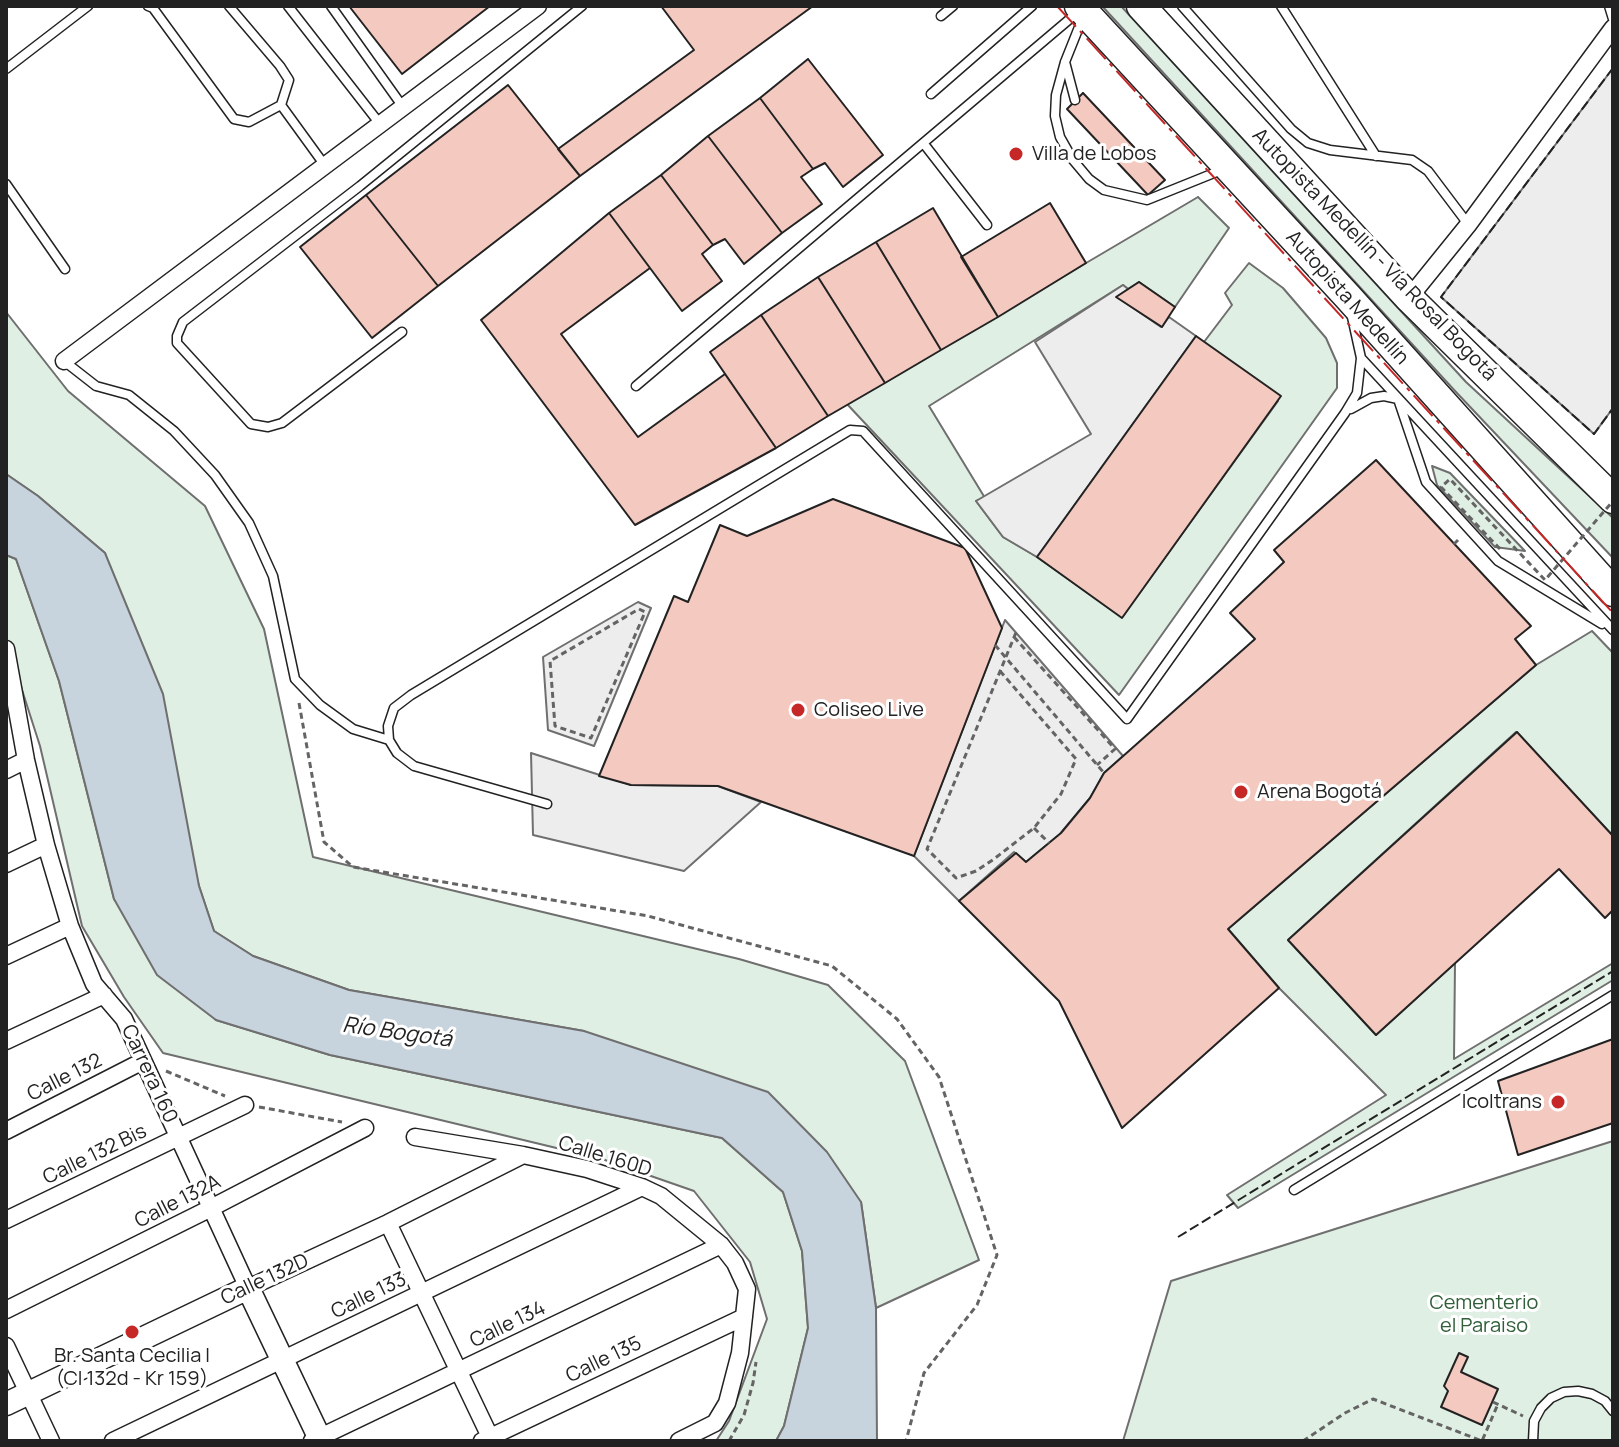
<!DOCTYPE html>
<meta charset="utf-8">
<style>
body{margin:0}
#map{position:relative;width:1619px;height:1447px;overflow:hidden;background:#fff;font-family:Manrope,sans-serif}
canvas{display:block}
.frame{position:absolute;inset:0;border:8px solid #222;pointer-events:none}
</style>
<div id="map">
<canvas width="1619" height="1447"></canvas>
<div class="frame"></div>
</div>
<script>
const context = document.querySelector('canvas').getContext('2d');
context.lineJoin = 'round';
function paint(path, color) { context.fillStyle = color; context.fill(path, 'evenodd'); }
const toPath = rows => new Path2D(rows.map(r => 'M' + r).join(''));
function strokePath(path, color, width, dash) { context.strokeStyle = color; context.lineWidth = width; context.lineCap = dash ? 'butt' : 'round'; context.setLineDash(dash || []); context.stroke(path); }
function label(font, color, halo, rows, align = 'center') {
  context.font = font + ' Manrope,sans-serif'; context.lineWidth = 6; context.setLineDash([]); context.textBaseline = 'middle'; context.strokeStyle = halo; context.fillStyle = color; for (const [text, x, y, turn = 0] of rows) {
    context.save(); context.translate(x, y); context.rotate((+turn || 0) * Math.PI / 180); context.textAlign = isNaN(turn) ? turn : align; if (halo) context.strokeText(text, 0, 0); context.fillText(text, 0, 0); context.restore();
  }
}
const green = toPath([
 [1102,6,1121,6,1466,382,1613,518,1613,558,1456,392,1102,6],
 [1198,197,1229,228,1175,307,1139,282,1128,289,1123,285,929,406,985,498,976,501,1003,537,1037,557,1122,617,1278,401,1204,342,1232,305,1225,293,1249,263,1283,288,1326,338,1337,363,1337,388,1119,695,847,404,1198,197],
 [6,312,68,391,205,506,264,629,313,857,739,959,828,985,905,1061,979,1260,876,1308,861,1202,584,1031,349,990,253,956,214,931,199,886,105,553,38,496,6,474,6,312],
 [1432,466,1450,473,1525,551,1495,547,1437,485,1432,466],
 [6,555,16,559,59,681,114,899,216,1020,330,1055,722,1138,783,1192,802,1251,808,1328,784,1426,776,1441,716,1441,729,1421,767,1319,750,1262,694,1191,602,1159,163,1053,124,997,82,926,40,746,6,640,6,555],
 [1592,631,1613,653,1613,836,1516,732,1288,940,1376,1035,1455,963,1454,1059,1613,963,1613,980,1238,1208,1227,1195,1386,1095,1279,988,1228,929,1536,665,1592,631],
 [1613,1141,1613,1441,1123,1441,1171,1281,1613,1141]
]);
paint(green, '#e0efe3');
strokePath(green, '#6f6f6f', 2);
const parking = toPath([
 [1613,68,1613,408,1594,434,1441,297,1613,68],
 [1123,285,1128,289,1117,297,1161,327,1169,317,1196,336,1037,557,1003,537,976,501,1091,434,1035,342,1123,285],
 [638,602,651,608,594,746,548,730,543,657,638,602],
 [1005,620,1123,756,1104,773,1090,798,1060,834,1026,862,1014,852,959,901,914,856,1005,620],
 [531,753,631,785,718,786,761,802,684,871,533,835,531,753]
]);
paint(parking, '#ededed');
strokePath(parking, '#6f6f6f', 2);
const water = toPath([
 [6,474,38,496,105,553,163,694,199,886,214,931,253,956,349,990,584,1031,768,1092,827,1152,861,1202,876,1308,877,1441,776,1441,784,1426,808,1328,802,1251,783,1192,722,1138,330,1055,216,1020,157,975,114,899,59,681,16,559,6,555,6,474]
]);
paint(water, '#c7d3dd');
strokePath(water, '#6f6f6f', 2);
const building = toPath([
 [349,6,490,6,402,74,349,6],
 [661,6,813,6,580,176,558,149,694,50,661,6],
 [808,59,883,155,843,187,825,163,813,169,760,98,808,59],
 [508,85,580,176,438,286,366,195,508,85],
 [1083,93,1165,180,1148,195,1067,109,1083,93],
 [760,98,813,169,801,177,822,204,782,233,708,136,760,98],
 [708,136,782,233,744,264,725,239,713,245,661,175,708,136],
 [661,175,713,245,702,254,722,281,682,311,609,213,661,175],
 [366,195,438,286,372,338,300,247,366,195],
 [1050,203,1086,263,998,317,961,257,1050,203],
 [933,208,998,317,941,350,876,242,933,208],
 [609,213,650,268,561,334,638,437,725,374,776,448,635,525,481,320,609,213],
 [876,242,941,350,885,383,818,277,876,242],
 [818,277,885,383,828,416,761,315,818,277],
 [1139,282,1175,307,1162,327,1116,297,1139,282],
 [761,315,828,416,776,448,710,352,761,315],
 [1196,336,1281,396,1122,618,1037,557,1196,336],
 [1376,460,1531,626,1515,639,1536,665,1228,929,1279,988,1122,1128,1059,1001,959,901,1016,853,1026,862,1061,833,1090,798,1104,773,1255,639,1230,613,1284,562,1274,550,1376,460],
 [833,499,965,548,1002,628,914,856,718,786,631,785,599,776,674,596,688,602,720,525,747,536,833,499],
 [1517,732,1613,836,1613,910,1605,918,1559,869,1376,1035,1288,940,1517,732],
 [1613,1039,1613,1123,1518,1155,1498,1081,1613,1039],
 [1459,1353,1468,1357,1461,1372,1498,1389,1482,1425,1441,1407,1448,1391,1444,1386,1459,1353]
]);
paint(building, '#f3c9c0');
strokePath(building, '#222', 2);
const lane = toPath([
 [148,6,153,8,234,119,249,122,281,105,326,167],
 [229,6,280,66,289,80,281,105],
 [288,6,380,124],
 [331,6,403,107],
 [1182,6,1291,129,1308,143,1330,150,1412,160,1428,171,1468,224],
 [1281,6,1376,156],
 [1609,6,1613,19],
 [941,16,953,6],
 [1083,17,1065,62,1056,95,1055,116,1060,137,1073,160,1089,179,1104,190,1147,200,1224,169],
 [1065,62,1075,100],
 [6,69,88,6],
 [931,94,1032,6],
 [924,144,987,225],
 [6,184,65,269],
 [1352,317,1361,358,1613,630],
 [402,332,282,423,268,427,251,424,177,343,177,336,183,322,360,186,582,6],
 [64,361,96,386,129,395,174,431,215,475,249,523,273,576,295,679,320,705,353,729,389,740],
 [636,386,1078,12],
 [1351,409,1371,398,1384,396,1398,399,1426,482,1498,561,1602,624],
 [547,804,414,766,397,753,389,740,388,726,394,708,411,695,850,430,863,431,1127,719,1345,413,1357,393,1361,358],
 [1294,1190,1613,995],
 [1533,1441,1534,1421,1541,1408,1551,1398,1564,1392,1578,1391,1592,1394,1605,1401,1613,1411]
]);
const street = toPath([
 [1409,298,1468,225,1613,28],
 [64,361,538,6],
 [6,649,26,760,46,845,70,926,94,984,124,1019,248,1288,388,1223,523,1155],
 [6,770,26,760],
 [6,864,46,845],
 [6,956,70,926],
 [6,1041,104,995],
 [6,1131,143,1061],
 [415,1137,523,1155,587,1169,642,1187,661,1196,721,1245,735,1263,747,1289,740,1353,727,1403,715,1423,679,1441],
 [6,1220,245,1105],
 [388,1223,492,1441],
 [6,1310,211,1208,365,1128],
 [6,1346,51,1441],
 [113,1441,642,1187],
 [312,1441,721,1245],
 [482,1441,744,1317]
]);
const secondary = toPath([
 [6,1404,248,1288,321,1441]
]);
const highway = toPath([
 [1079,6,1348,297,1613,592],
 [1141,6,1409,298,1613,499]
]);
strokePath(lane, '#222', 11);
strokePath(street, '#222', 19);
strokePath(secondary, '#222', 25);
strokePath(highway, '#222', 31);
strokePath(toPath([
 [1454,544,1458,540],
 [639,609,645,612,591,738,555,726,550,661,639,609],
 [1014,637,1115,749,1097,765],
 [1000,671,1076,759,1061,794,1034,828,994,859,976,871,956,878,927,849,1017,630],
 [299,703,324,842,353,867,648,916,832,966,897,1019,939,1077,997,1255,977,1305,924,1373,906,1441],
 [1034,828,1049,843],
 [166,1071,225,1096],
 [259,1107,342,1122],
 [1493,1402,1523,1416],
 [729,1441,744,1415,753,1383,756,1362],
 [1303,1441,1345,1413,1373,1399,1482,1441,1498,1404]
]), '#646464', 3, [6, 4]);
strokePath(lane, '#fff', 8);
strokePath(street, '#fff', 16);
strokePath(secondary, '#fff', 22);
strokePath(highway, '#fff', 28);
strokePath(toPath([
 [1500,549,1441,487,1450,479,1545,580,1613,501],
 [995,645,1104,773]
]), '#646464', 3, [6, 4]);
strokePath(toPath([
 [1613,68,1441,297,1594,434,1613,408],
 [1178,1237,1613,971]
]), '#222', 2, [10, 4]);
strokePath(toPath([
 [1057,6,1613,613]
]), '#c62828', 2, [28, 6, 4, 6]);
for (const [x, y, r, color] of [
 [1016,154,8,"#c62828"],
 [798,710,8,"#c62828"],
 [1241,792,8,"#c62828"],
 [1558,1102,8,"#c62828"],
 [132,1332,8,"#c62828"]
]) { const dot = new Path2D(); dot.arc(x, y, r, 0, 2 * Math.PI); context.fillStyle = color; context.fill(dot); strokePath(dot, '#fff', 3); }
label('20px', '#222', '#fff', [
 ["Villa de Lobos",1032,154],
 ["Coliseo Live",814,710],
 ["Arena Bogotá",1257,792],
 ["Icoltrans",1542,1102,"right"],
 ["Br. Santa Cecilia I",132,1356,"center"],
 ["(Cl 132d - Kr 159)",132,1379,"center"]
], 'left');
label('20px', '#222', '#fff', [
 ["Autopista Medellín - Vía Rosal Bogotá",1374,255,46],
 ["Autopista Medellín",1347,298,48],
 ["Carrera 160",149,1074,65],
 ["Calle 132",65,1078,-27],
 ["Calle 132 Bis",95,1155,-26],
 ["Calle 160D",605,1157,17],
 ["Calle 132A",178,1202,-27],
 ["Calle 132D",265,1280,-25],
 ["Calle 133",369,1296,-26],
 ["Calle 134",508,1325,-26],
 ["Calle 135",604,1360,-26]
]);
label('20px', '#2f5e38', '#fff', [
 ["Cementerio",1484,1303],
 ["el Paraiso",1484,1326]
]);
label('italic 22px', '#222', '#fff', [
 ["Río Bogotá",397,1033,8]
]);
</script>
